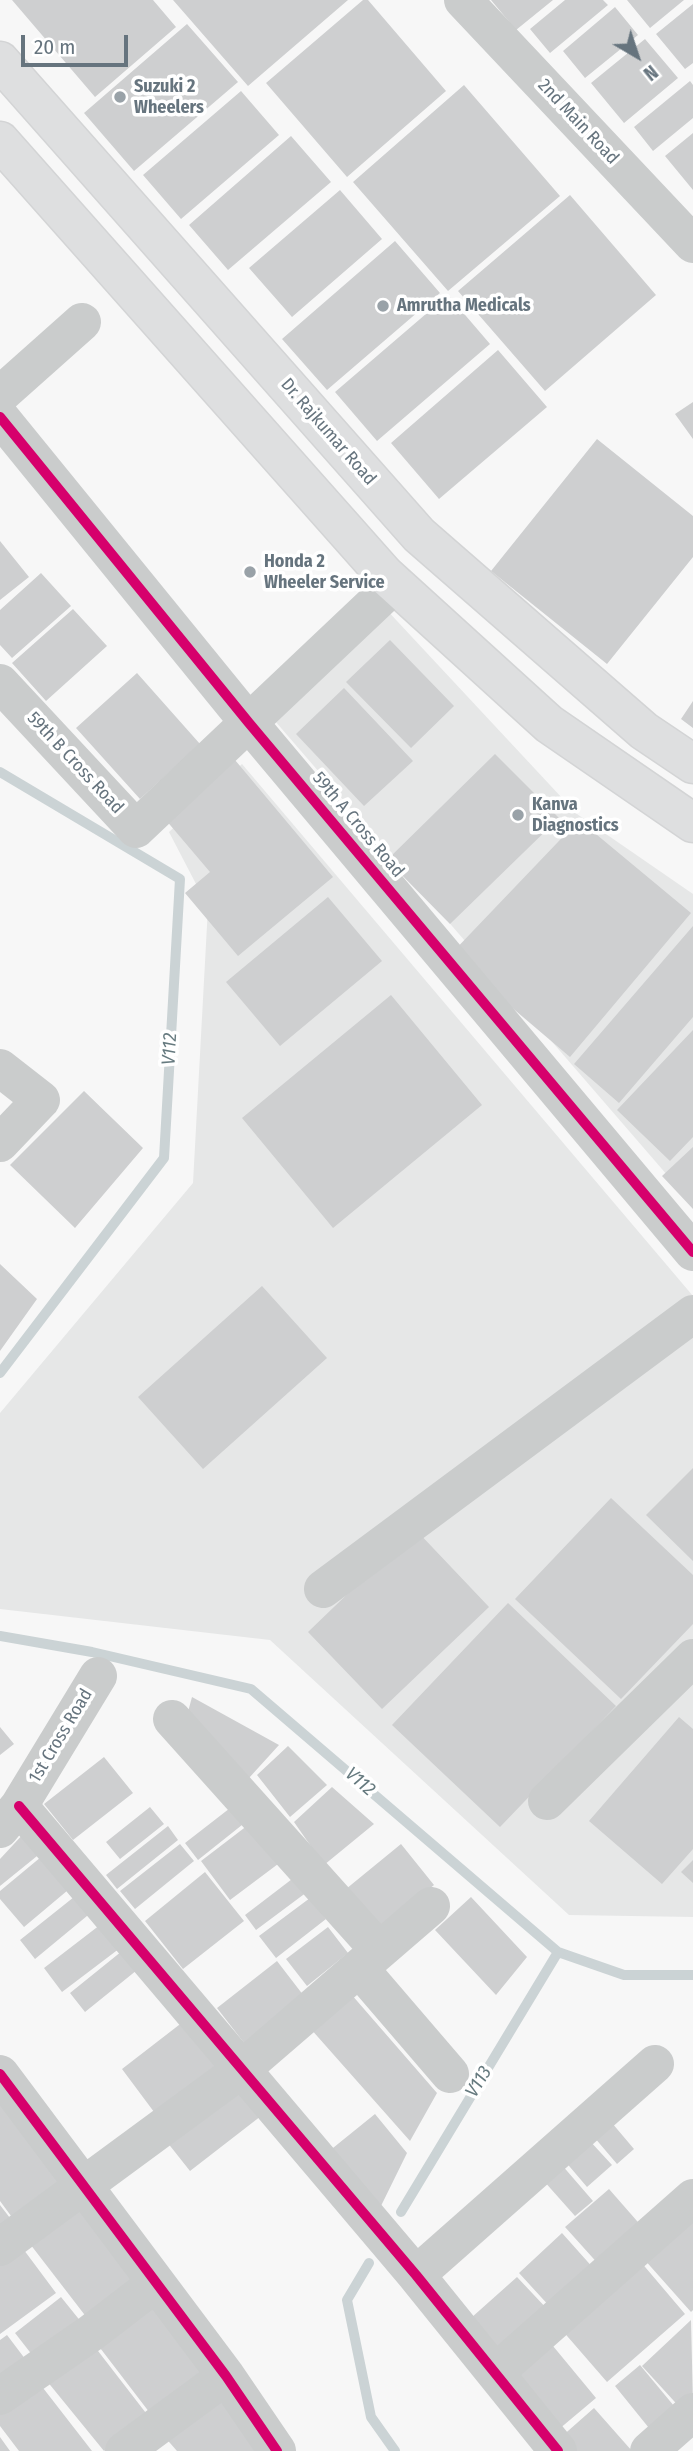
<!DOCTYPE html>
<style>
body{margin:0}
#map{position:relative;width:693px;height:2451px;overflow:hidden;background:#f7f7f7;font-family:"Fira Sans Condensed",sans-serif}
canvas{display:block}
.north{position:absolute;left:602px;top:21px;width:70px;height:70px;-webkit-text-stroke:5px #fff;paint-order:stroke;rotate:141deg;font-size:19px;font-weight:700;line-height:28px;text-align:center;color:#66747e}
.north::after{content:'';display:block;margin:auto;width:24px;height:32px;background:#66747e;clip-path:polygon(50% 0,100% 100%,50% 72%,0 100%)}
.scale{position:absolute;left:21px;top:35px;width:107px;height:32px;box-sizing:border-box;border:4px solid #66747e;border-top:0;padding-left:9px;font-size:21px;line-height:24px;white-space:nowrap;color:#66747e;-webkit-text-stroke:5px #fff;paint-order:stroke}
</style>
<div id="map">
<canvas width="693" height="2451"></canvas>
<div class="north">N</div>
<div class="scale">20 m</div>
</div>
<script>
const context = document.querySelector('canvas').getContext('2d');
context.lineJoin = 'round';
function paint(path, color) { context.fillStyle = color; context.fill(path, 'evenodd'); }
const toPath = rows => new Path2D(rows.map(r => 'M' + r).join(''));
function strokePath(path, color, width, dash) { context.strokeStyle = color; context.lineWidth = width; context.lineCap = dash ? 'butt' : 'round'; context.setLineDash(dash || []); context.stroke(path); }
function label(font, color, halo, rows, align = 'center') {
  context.font = font + ' "Fira Sans Condensed",sans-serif'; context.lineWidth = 7; context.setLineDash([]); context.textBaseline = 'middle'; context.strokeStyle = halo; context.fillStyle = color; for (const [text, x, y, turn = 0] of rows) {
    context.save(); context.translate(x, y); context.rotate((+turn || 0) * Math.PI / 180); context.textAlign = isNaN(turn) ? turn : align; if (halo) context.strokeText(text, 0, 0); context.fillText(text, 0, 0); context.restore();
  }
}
paint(toPath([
 [384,607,577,814,693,894,693,1205,275,721],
 [242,764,693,1296,693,1917,569,1915,270,1640,0,1609,0,1413,193,1183,208,907,169,832]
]), '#e6e7e7');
strokePath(toPath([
 [0,772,180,879,164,1158,0,1373],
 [0,1636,92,1652,251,1689,558,1952,624,1975,693,1975],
 [401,2212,558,1952],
 [369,2263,347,2300,371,2417,395,2451]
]), '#cbd3d5', 10);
paint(toPath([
 [12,0,153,0,176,27,95,97],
 [173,0,348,0,248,86],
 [363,0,368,0,446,91,347,177,266,83],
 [491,0,553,0,516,30],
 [565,0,603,0,608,5,550,53,530,29],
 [627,0,684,0,650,28],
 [693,4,693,63,685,69,656,34],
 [615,7,638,35,585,78,563,51],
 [187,24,238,82,134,171,84,113],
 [645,39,678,78,624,123,591,83],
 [690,81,693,85,693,118,653,151,634,127],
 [464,85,560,196,448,291,353,182],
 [241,91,279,135,181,219,143,175],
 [693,133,693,190,665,156],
 [291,136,331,182,228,270,189,225],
 [340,190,382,239,292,317,249,268],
 [570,195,656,295,545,391,458,291],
 [395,241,440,293,327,390,282,339],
 [448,295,490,344,377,441,335,392],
 [498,350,547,407,439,499,391,443],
 [693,402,693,439,675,414],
 [597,439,693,516,693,557,607,664,491,571],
 [0,541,29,577,0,600],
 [41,573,71,606,12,658,0,645,0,610],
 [73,609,107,646,46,701,12,663],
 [390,640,454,706,411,748,346,682],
 [137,673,200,744,140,799,76,728],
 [344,688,413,761,364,806,296,734],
 [693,701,693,728,681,719],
 [495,754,559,818,450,924,387,860],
 [235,760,333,877,238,956,185,893,210,872,165,819],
 [579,820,691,913,570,1057,450,955],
 [328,897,382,961,280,1046,226,982],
 [693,926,693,1017,619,1103,574,1064],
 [391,995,482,1105,333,1228,242,1118],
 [693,1030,693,1137,670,1161,617,1110],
 [84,1091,143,1148,75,1228,10,1165],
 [693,1147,693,1209,662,1176],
 [0,1264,37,1299,0,1351],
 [262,1286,327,1358,203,1469,138,1397],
 [693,1468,693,1561,646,1515],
 [611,1498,693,1575,693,1624,621,1699,515,1599],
 [415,1529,489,1607,382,1709,308,1632],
 [508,1603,616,1706,500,1827,392,1725],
 [192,1697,279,1745,249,1778,185,1723],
 [679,1717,693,1729,693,1849,662,1884,589,1821],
 [0,1727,14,1744,0,1755],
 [288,1746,327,1785,290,1817,257,1775],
 [104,1757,133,1793,73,1840,44,1804],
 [332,1787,374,1824,324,1865,294,1822],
 [234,1805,247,1821,198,1860,185,1843],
 [150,1807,164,1824,120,1859,106,1842],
 [252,1822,282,1861,230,1900,201,1861],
 [168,1826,178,1840,117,1889,106,1875],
 [26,1831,42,1852,0,1886,0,1859],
 [180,1844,194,1861,135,1909,120,1891],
 [401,1844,434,1885,379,1930,346,1889],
 [47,1852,74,1885,24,1927,0,1899,0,1891],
 [693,1860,693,1883,681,1872],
 [205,1872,244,1921,183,1969,145,1921],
 [296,1876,307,1892,256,1930,245,1915],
 [79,1893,93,1911,35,1959,20,1940],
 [471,1897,527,1957,496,1995,435,1930],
 [310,1898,326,1919,276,1958,259,1936],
 [109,1918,128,1942,62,1992,44,1968],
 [328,1927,348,1953,307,1986,286,1959],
 [127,1947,142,1966,85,2012,70,1993],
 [277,1961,307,2000,248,2048,217,2008],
 [351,1994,437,2093,410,2141,310,2028],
 [188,2018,224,2065,157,2116,122,2069],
 [239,2087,261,2116,190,2171,167,2142],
 [0,2094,69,2185,17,2224,0,2201],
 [375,2114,407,2153,379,2210,328,2152],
 [612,2123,634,2149,617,2164,594,2137],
 [589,2140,612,2165,587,2187,564,2160],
 [561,2164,593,2201,575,2216,543,2180],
 [609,2189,644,2229,601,2267,565,2227],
 [80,2199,147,2286,94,2327,27,2240],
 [0,2205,10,2218,0,2225],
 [693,2214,693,2310,691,2312,643,2258],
 [562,2233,595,2270,552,2309,519,2273],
 [21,2246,56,2293,0,2334,0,2262],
 [640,2261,685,2314,607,2382,561,2329],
 [517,2277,549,2311,502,2353,471,2318],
 [61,2297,86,2328,40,2365,15,2333],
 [147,2299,209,2380,156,2421,94,2340],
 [691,2320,693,2404,684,2412,642,2366],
 [7,2335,32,2368,0,2391,0,2340],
 [88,2338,149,2417,104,2451,42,2375],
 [553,2346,596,2398,552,2435,509,2383],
 [640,2365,679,2412,653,2433,615,2386],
 [33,2375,92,2451,19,2451,0,2426,0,2401],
 [216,2392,264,2451,177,2451,163,2435],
 [594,2408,632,2451,571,2451,560,2438],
 [0,2437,10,2451,0,2451]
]), '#cecfd0');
const major = toPath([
 [0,61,419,535,644,731,693,764],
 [0,141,385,575,549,724,693,823]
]);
strokePath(major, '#d3d4d5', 41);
strokePath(toPath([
 [463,0,693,244],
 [0,395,82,322],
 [0,417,249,723,693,1252],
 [0,683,136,829,395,584],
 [0,1068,41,1100,0,1143],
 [323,1589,693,1314],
 [172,1719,379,1950],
 [547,1801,693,1658],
 [19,1806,416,2275,558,2451],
 [0,1829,19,1806,98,1676],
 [359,1968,450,2074],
 [0,2074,226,2376,277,2451],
 [0,2247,242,2069,431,1906],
 [416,2275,655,2064],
 [496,2372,693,2198],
 [0,2396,91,2333,156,2283],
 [124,2451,226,2376],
 [649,2451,693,2412]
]), '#cacccc', 38);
strokePath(major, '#dedfe0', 38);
strokePath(toPath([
 [0,417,249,723,693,1252],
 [19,1806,416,2275,558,2451],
 [0,2074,226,2376,277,2451]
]), '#d6006c', 10);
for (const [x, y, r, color] of [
 [120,97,7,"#99a2a8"],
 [383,306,7,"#99a2a8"],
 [250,572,7,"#99a2a8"],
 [518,815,7,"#99a2a8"]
]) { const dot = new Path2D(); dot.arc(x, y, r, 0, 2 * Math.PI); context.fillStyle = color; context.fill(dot); strokePath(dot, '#fff', 2.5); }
label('bold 18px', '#66747e', '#fff', [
 ["Suzuki 2",134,87],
 ["Wheelers",134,108],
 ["Amrutha Medicals",397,306],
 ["Honda 2",264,562],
 ["Wheeler Service",264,583],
 ["Kanva",532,805],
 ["Diagnostics",532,826]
], 'left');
label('18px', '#66747e', '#fff', [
 ["2nd Main Road",578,122,47],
 ["Dr. Rajkumar Road",328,432,49],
 ["59th B Cross Road",75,763,47],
 ["59th A Cross Road",358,825,50],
 ["1st Cross Road",61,1736,-59]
]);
label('italic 19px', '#667a7f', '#fff', [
 ["V112",170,1049,-87],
 ["V112",360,1782,41],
 ["V113",479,2082,-59]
]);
</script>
